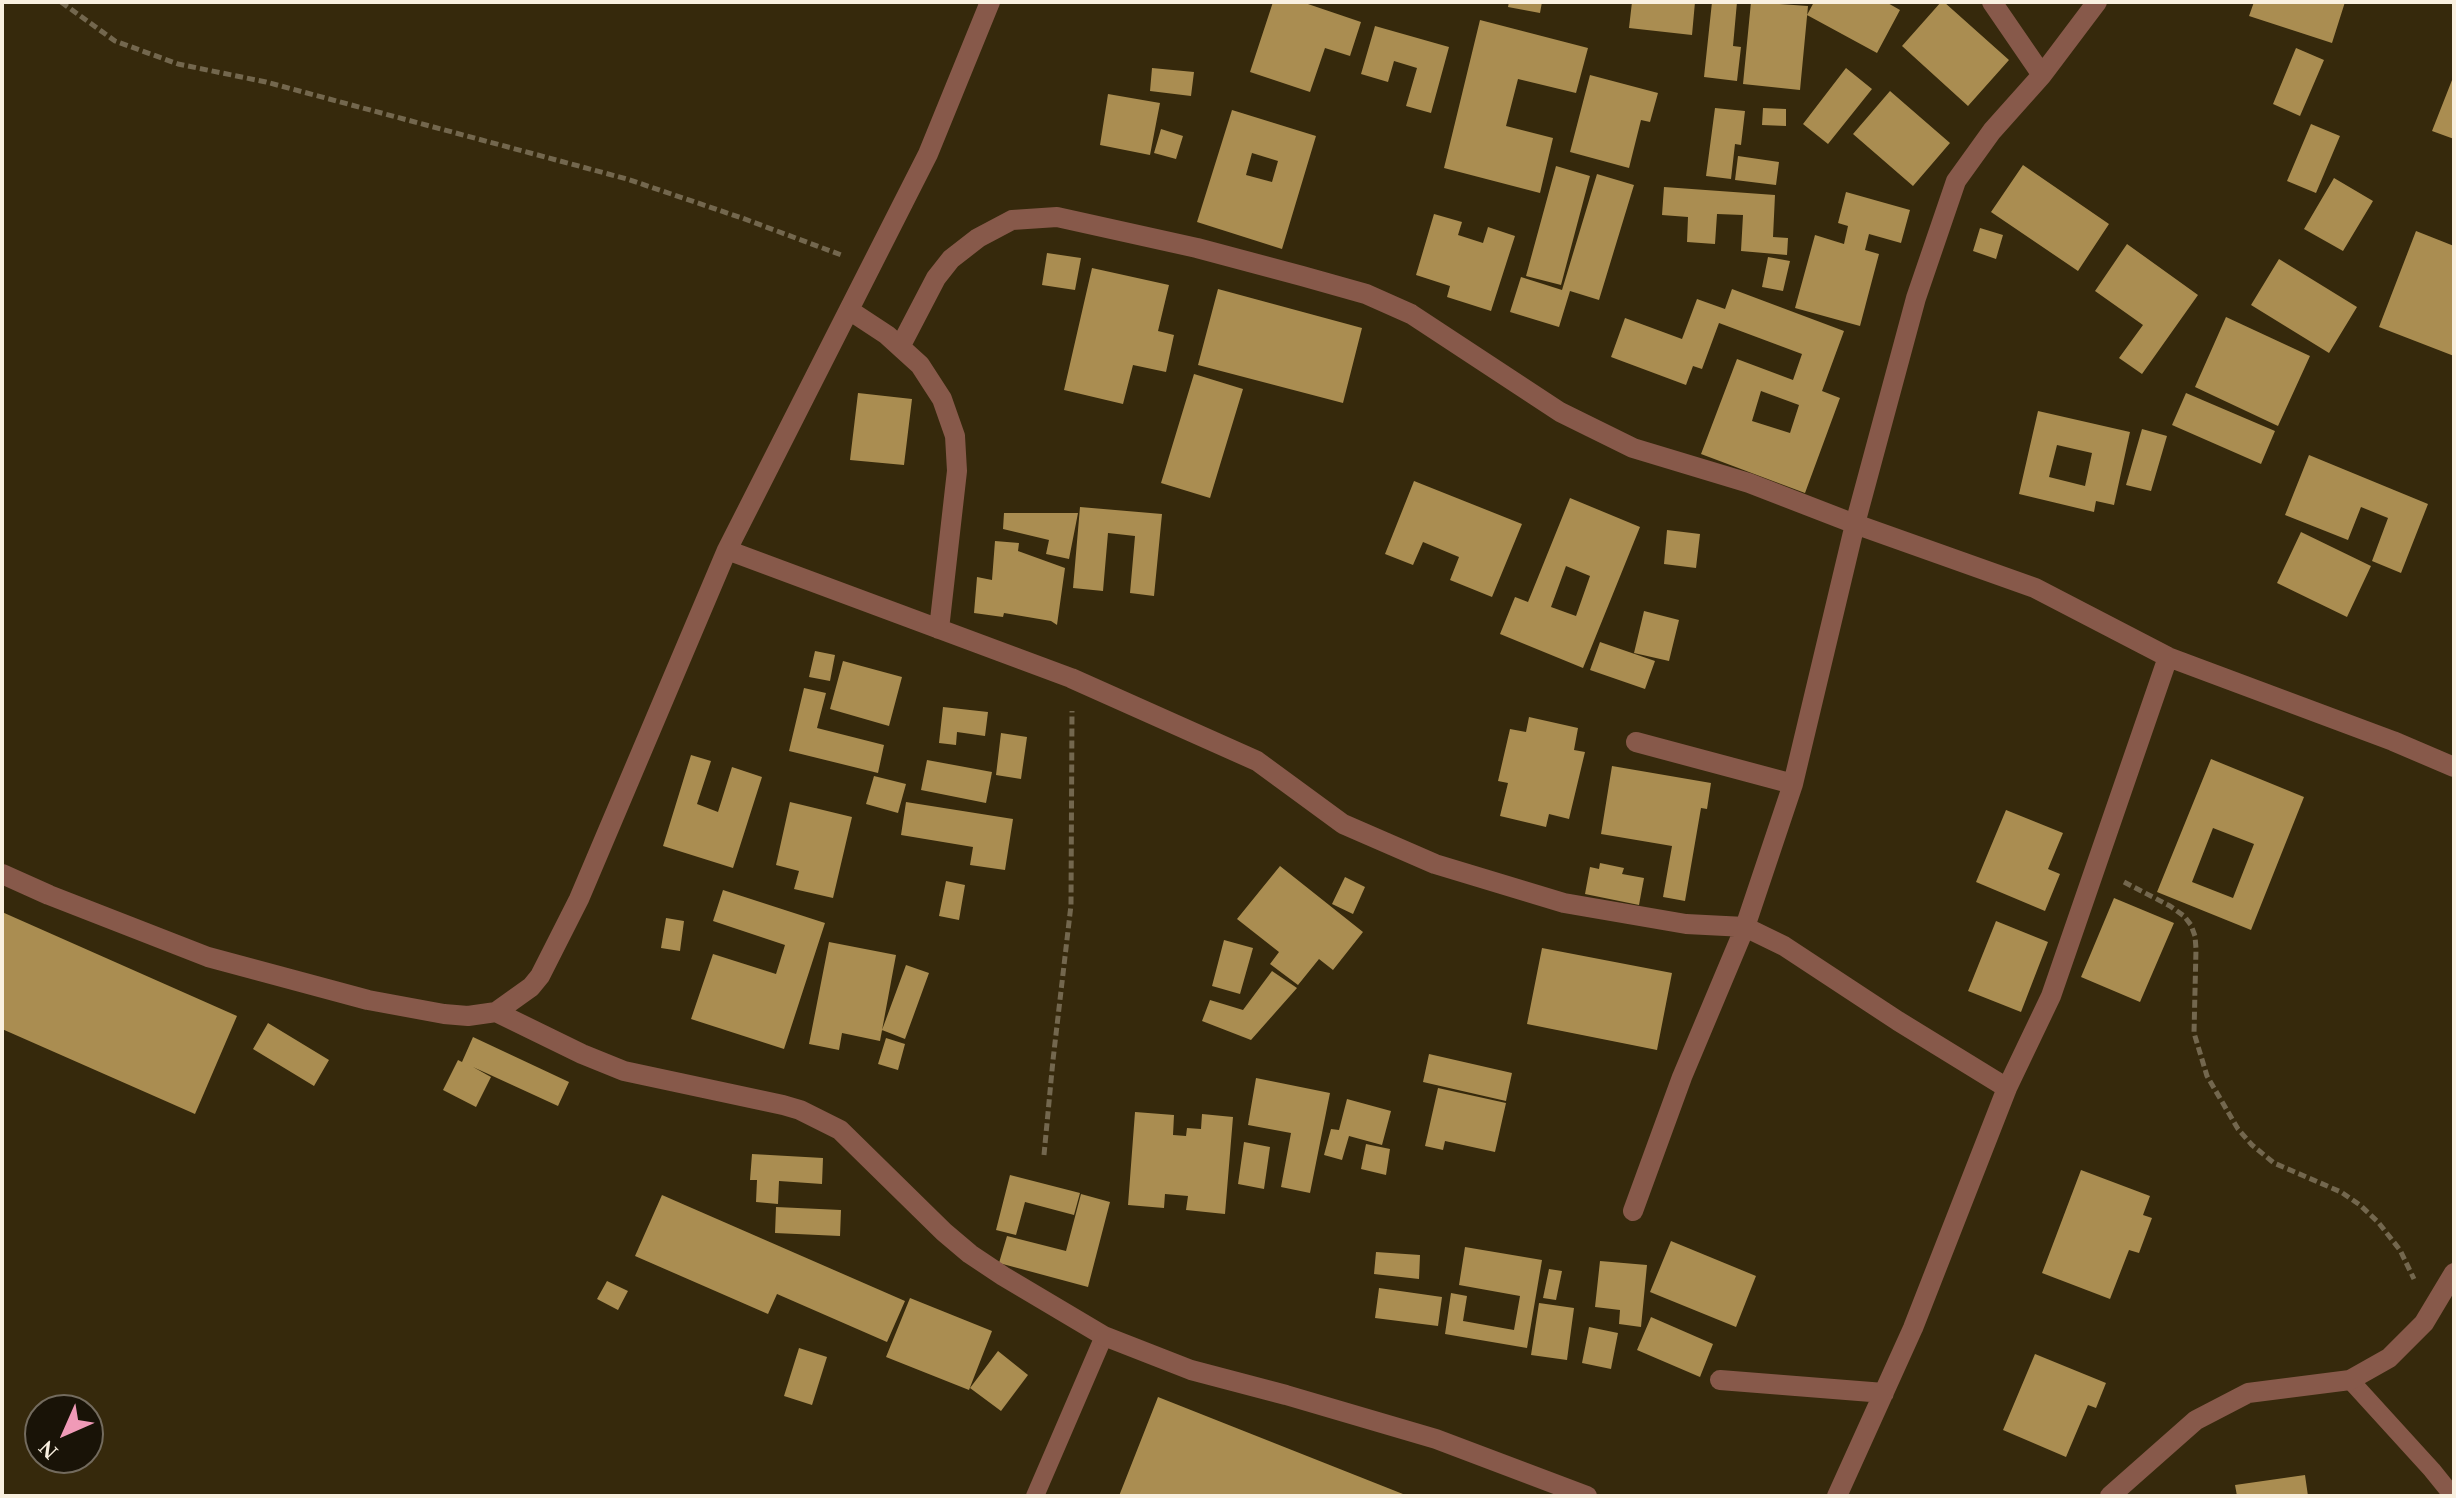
<!DOCTYPE html>
<style>
body{margin:0}
#map{position:relative;width:2456px;height:1498px;overflow:hidden;background:#36290c;font-family:Georgia,serif}
canvas{display:block}
.frame{position:absolute;inset:0;border:4px solid #f9f0e0;pointer-events:none}
.north{position:absolute;left:24px;top:1394px;width:80px;height:80px;box-sizing:border-box;background:#191307;border:2px solid #736b5e;border-radius:50%;rotate:225deg;font-size:22px;font-weight:700;line-height:32px;text-align:center;color:#f9f0e0}
.north::after{content:'';display:block;margin:auto;width:28px;height:36px;background:#f09ab7;clip-path:polygon(50% 0,100% 100%,50% 72%,0 100%)}
</style>
<div id="map">
<canvas width="2456" height="1498"></canvas>
<div class="frame"></div>
<div class="north">N</div>
</div>
<script>
const context = document.querySelector('canvas').getContext('2d');
context.lineJoin = 'round';
function paint(path, color) { context.fillStyle = color; context.fill(path, 'evenodd'); }
const toPath = rows => new Path2D(rows.map(r => 'M' + r).join(''));
function strokePath(path, color, width, dash) { context.strokeStyle = color; context.lineWidth = width; context.lineCap = dash ? 'butt' : 'round'; context.setLineDash(dash || []); context.stroke(path); }
paint(toPath([
 [1273,2,1302,2,1361,22,1350,56,1325,48,1310,92,1250,72],
 [1509,2,1542,2,1540,13,1508,7],
 [1632,2,1695,2,1692,35,1629,28],
 [1712,2,1737,2,1733,46,1741,47,1737,81,1704,77],
 [1751,2,1808,6,1800,90,1743,84],
 [1814,2,1886,2,1900,10,1877,53,1807,15],
 [1941,2,1944,2,2009,60,1968,106,1902,46],
 [2254,2,2345,2,2332,43,2249,16],
 [1480,20,1588,48,1576,93,1518,79,1506,126,1553,138,1540,193,1444,168],
 [1375,26,1449,47,1431,113,1406,106,1417,68,1394,61,1388,82,1361,74],
 [2296,48,2324,60,2300,116,2273,104],
 [1152,68,1194,72,1191,96,1150,91],
 [1846,68,1872,89,1828,144,1803,124],
 [1590,75,1658,93,1650,122,1641,120,1629,168,1570,152],
 [2454,75,2454,139,2432,131],
 [1890,91,1950,143,1913,186,1853,134],
 [1108,94,1160,103,1150,155,1100,145],
 [1715,108,1745,111,1741,145,1735,144,1731,179,1706,176],
 [1763,108,1786,109,1786,126,1762,125],
 [1232,110,1316,136,1282,249,1197,222],
 [1252,153,1278,161,1272,182,1246,175],
 [2311,124,2340,136,2316,193,2287,181],
 [1161,129,1183,136,1176,159,1154,153],
 [1738,156,1779,162,1776,185,1735,180],
 [2023,165,2109,224,2078,271,1991,212],
 [1556,166,1590,176,1561,285,1526,276],
 [1597,174,1634,185,1599,300,1570,291,1559,327,1510,312,1521,277,1562,290],
 [2334,178,2373,201,2343,251,2304,229],
 [1664,187,1775,195,1773,237,1788,238,1787,255,1741,251,1743,215,1717,214,1715,244,1687,242,1688,217,1662,215],
 [1846,192,1910,210,1901,243,1869,234,1865,250,1879,254,1860,326,1795,308,1815,235,1844,244,1848,226,1838,223],
 [1434,214,1462,222,1458,235,1483,243,1488,227,1515,236,1491,311,1447,297,1450,286,1416,275],
 [1980,228,2003,235,1996,259,1973,251],
 [2416,231,2454,246,2454,356,2379,327],
 [2127,244,2198,295,2142,374,2119,358,2143,325,2095,291],
 [1047,253,1081,258,1075,290,1042,285],
 [1768,257,1790,261,1783,291,1762,287],
 [2279,259,2357,307,2329,353,2251,305],
 [1092,268,1169,285,1158,331,1174,335,1166,372,1133,365,1123,404,1064,390],
 [1218,289,1362,328,1343,403,1198,365],
 [1732,289,1844,331,1822,391,1840,398,1805,493,1701,454,1737,359,1793,380,1802,354,1719,323,1702,369,1693,366,1686,385,1611,357,1625,318,1682,339,1697,299,1725,309],
 [1761,391,1799,405,1790,433,1752,421],
 [2226,317,2310,356,2278,426,2195,387],
 [1194,374,1243,389,1210,498,1161,483],
 [858,393,912,399,904,465,850,460],
 [2186,393,2275,431,2261,464,2172,425],
 [2038,411,2130,432,2114,505,2096,501,2094,512,2019,494],
 [2057,445,2092,453,2085,486,2049,477],
 [2142,429,2167,436,2151,491,2126,485],
 [2309,455,2428,504,2401,573,2372,561,2388,518,2361,507,2348,540,2285,515],
 [1414,481,1522,524,1492,597,1450,580,1459,557,1423,542,1413,565,1385,554],
 [1570,498,1640,527,1583,668,1500,634,1515,597,1528,602],
 [1566,566,1590,576,1576,616,1551,607],
 [1080,507,1162,514,1154,596,1130,593,1135,536,1108,533,1103,591,1073,588],
 [1004,513,1078,513,1069,559,1046,554,1049,540,1003,529],
 [1667,530,1700,534,1696,568,1664,564],
 [2301,532,2371,566,2347,617,2277,583],
 [995,541,1019,543,1018,551,1065,568,1057,625,1051,621,1004,613,1003,617,974,613,977,577,992,580],
 [1644,611,1679,620,1669,661,1634,653],
 [1600,642,1655,661,1645,689,1590,670],
 [815,651,835,655,830,681,809,677],
 [843,661,902,677,889,726,830,709],
 [804,688,826,693,817,728,884,745,878,773,789,751],
 [943,707,988,712,985,736,957,732,956,745,939,743],
 [1529,717,1578,728,1574,750,1585,752,1569,819,1549,814,1546,827,1500,816,1508,783,1498,781,1510,729,1526,732],
 [1001,733,1027,737,1021,779,996,775],
 [691,755,711,761,697,804,718,812,732,767,762,777,733,868,663,846],
 [2211,759,2304,797,2251,930,2157,892],
 [2213,828,2254,844,2233,898,2192,882],
 [927,760,992,772,986,803,921,790],
 [1612,766,1711,783,1707,809,1701,808,1685,901,1663,897,1672,846,1601,834],
 [874,776,906,784,898,813,866,804],
 [790,802,852,817,833,898,794,889,799,871,776,865],
 [906,802,1013,819,1005,870,970,865,973,847,901,835],
 [2006,810,2063,833,2048,869,2060,874,2045,911,1976,882],
 [1600,863,1624,868,1622,874,1644,878,1639,905,1585,894,1590,867,1599,869],
 [1280,866,1363,932,1333,970,1319,959,1298,985,1270,964,1279,952,1237,919],
 [1345,877,1365,887,1353,914,1332,904],
 [946,881,965,885,959,920,939,916],
 [723,890,825,923,784,1049,691,1019,713,954,776,974,785,945,713,921],
 [2114,898,2174,923,2140,1002,2081,977],
 [2,912,237,1016,195,1114,2,1029],
 [666,918,684,921,680,951,661,948],
 [1996,921,2048,942,2021,1012,1968,991],
 [1224,940,1253,948,1240,994,1212,986],
 [829,942,896,955,880,1041,842,1033,839,1050,809,1044],
 [1542,948,1672,973,1657,1050,1527,1024],
 [906,965,929,973,905,1039,882,1030],
 [1272,971,1297,988,1251,1040,1202,1021,1210,1000,1243,1010],
 [268,1023,329,1060,314,1086,253,1049],
 [473,1037,569,1082,558,1106,473,1067,491,1077,476,1107,443,1090,458,1060,462,1062],
 [886,1038,905,1044,898,1070,878,1064],
 [1429,1054,1512,1073,1506,1101,1423,1082],
 [1256,1078,1330,1093,1310,1193,1281,1187,1291,1133,1248,1125],
 [1438,1088,1506,1103,1495,1152,1445,1141,1443,1150,1425,1146],
 [1347,1099,1391,1111,1382,1145,1349,1136,1342,1160,1324,1155,1331,1129,1339,1130],
 [1135,1112,1174,1115,1173,1135,1186,1136,1187,1128,1201,1129,1202,1114,1233,1117,1225,1214,1186,1210,1188,1196,1165,1194,1164,1208,1128,1205],
 [1244,1142,1270,1147,1264,1189,1238,1184],
 [1366,1144,1390,1149,1386,1175,1361,1169],
 [752,1154,823,1158,822,1184,779,1181,778,1204,756,1202,757,1180,750,1180],
 [2081,1170,2150,1196,2143,1215,2152,1218,2139,1253,2129,1250,2110,1299,2042,1273],
 [1010,1175,1080,1193,1074,1215,1025,1202,1016,1235,996,1230],
 [1081,1194,1110,1202,1088,1287,999,1263,1007,1236,1066,1251],
 [662,1195,905,1301,887,1342,777,1294,768,1314,635,1256],
 [776,1207,841,1210,840,1236,775,1233],
 [1671,1241,1756,1276,1736,1327,1650,1292],
 [1465,1247,1542,1260,1527,1348,1445,1334,1451,1293,1467,1296,1463,1321,1514,1330,1520,1296,1459,1285],
 [1376,1252,1420,1255,1419,1279,1374,1274],
 [1600,1261,1647,1265,1641,1327,1619,1324,1620,1310,1595,1307],
 [1549,1269,1562,1271,1556,1300,1543,1298],
 [607,1281,628,1291,618,1310,597,1299],
 [1379,1288,1442,1297,1438,1326,1375,1318],
 [910,1298,992,1331,969,1390,886,1357],
 [1539,1303,1574,1308,1567,1360,1531,1355],
 [1651,1317,1713,1344,1700,1377,1637,1350],
 [1589,1327,1618,1333,1611,1369,1582,1363],
 [799,1348,827,1357,812,1405,784,1396],
 [998,1351,1028,1375,1001,1411,970,1388],
 [2035,1354,2106,1383,2096,1408,2088,1405,2066,1457,2003,1430],
 [1158,1397,1408,1496,1119,1496],
 [2305,1475,2308,1496,2237,1496,2235,1485]
]), '#aa8d51');
strokePath(toPath([
 [61,2,115,41,178,64,266,82,627,179,742,218,844,256],
 [2124,882,2170,906,2184,916,2191,925,2195,936,2196,949,2194,1033,2207,1076,2238,1129,2252,1145,2274,1163,2341,1192,2360,1205,2378,1222,2400,1250,2414,1279],
 [1044,1155,1053,1060,1071,905,1072,711]
]), '#73674e', 5, [8, 4]);
strokePath(toPath([
 [2350,1380,2432,1470,2453,1496],
 [1035,1496,1104,1336]
]), '#87594a', 18);
strokePath(toPath([
 [1992,2,2042,75],
 [849,310,887,335,920,365,942,399,955,436,957,471,939,629],
 [900,347,936,278,951,259,978,238,1012,220,1057,217,1197,248,1302,276,1366,294,1411,314,1560,412,1633,448,1749,483,1855,524,2035,588,2168,657,2393,741,2454,767],
 [727,550,1071,678,1257,761,1343,824,1435,864,1564,903,1686,924,1745,927,1784,946,1898,1021,2007,1088],
 [1636,742,1793,784],
 [2,874,49,895,208,957,368,1000,444,1014,468,1016,496,1012,531,987,540,976,579,899,727,550,928,154,990,2],
 [496,1012,582,1054,624,1071,783,1105,800,1110,840,1130,944,1232,970,1254,1003,1276,1104,1336,1191,1370,1286,1395,1436,1439,1587,1496],
 [1633,1211,1682,1077,1745,927,1793,784,1855,524,1916,298,1956,181,1992,131,2042,75,2097,2],
 [1720,1380,1884,1393],
 [1837,1496,1913,1328,2007,1088,2051,996,2168,657],
 [2110,1496,2196,1420,2248,1393,2350,1380,2389,1358,2424,1323,2454,1273]
]), '#87594a', 20);
</script>
